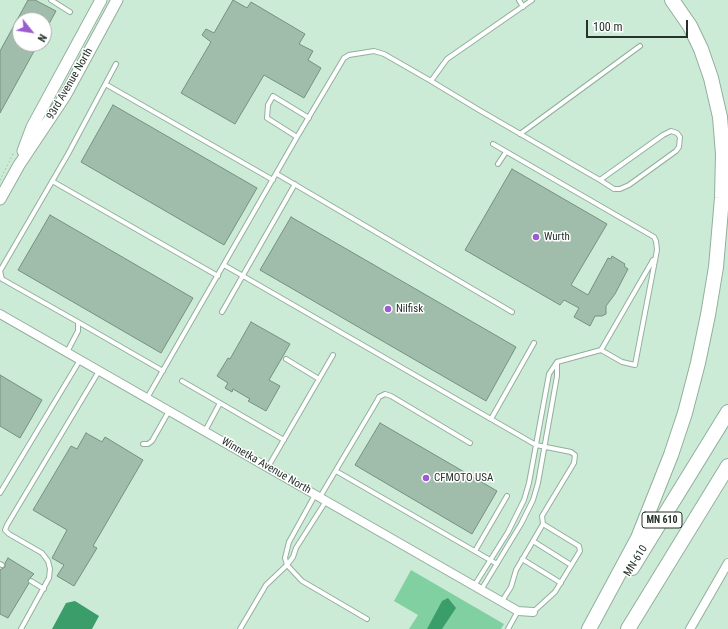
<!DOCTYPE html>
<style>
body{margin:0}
#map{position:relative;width:728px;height:629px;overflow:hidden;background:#ccebd7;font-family:"Roboto Condensed",sans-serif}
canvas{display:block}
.north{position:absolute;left:12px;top:12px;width:40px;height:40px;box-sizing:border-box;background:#fff;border:1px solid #a8adaa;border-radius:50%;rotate:120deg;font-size:11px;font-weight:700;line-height:16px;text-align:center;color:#26322b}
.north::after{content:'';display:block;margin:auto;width:14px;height:18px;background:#9c5bd0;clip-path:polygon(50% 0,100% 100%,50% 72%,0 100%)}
.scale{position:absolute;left:586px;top:20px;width:102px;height:18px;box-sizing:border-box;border:2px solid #26322b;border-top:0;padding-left:5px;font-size:12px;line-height:14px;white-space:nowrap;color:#26322b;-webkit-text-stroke:3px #fff;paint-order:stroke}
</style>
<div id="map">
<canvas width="728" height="629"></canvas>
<div class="north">N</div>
<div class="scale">100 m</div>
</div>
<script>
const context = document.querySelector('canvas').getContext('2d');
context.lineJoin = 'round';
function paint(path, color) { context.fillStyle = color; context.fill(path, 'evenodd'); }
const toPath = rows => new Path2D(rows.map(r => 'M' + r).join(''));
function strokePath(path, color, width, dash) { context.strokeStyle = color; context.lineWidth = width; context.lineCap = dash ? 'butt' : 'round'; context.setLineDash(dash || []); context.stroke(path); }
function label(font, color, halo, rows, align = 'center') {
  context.font = font + ' "Roboto Condensed",sans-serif'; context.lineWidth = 3; context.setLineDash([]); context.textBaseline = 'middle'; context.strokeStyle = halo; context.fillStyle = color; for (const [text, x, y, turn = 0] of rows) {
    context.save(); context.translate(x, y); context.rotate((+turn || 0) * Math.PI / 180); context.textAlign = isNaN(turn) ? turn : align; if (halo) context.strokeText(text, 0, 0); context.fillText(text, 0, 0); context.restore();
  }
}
paint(toPath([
 [411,570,504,624,501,629,409,629,418,615,394,601]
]), '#81d0a2');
paint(toPath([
 [448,598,456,608,442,629,427,629,442,601],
 [75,601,99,616,92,629,52,629,66,603]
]), '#3a9d6a');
const building = toPath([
 [28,0,35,0,56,11,44,33,44,20,20,20,20,44,38,44,0,113,0,51,28,0],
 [233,0,247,8,251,2,305,34,299,44,313,51,308,60,321,68,304,98,264,75,235,124,181,93,211,42,202,35,206,29,214,33,233,0],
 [113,105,257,188,224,245,81,162,113,105],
 [512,169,607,224,571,285,588,295,608,258,611,259,612,256,625,264,624,266,628,269,615,294,606,306,606,314,602,316,595,316,590,326,574,317,579,308,564,300,560,305,465,250,512,169],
 [50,215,193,298,161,353,18,270,50,215],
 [291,217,516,347,486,401,260,270,291,217],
 [251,322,290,344,269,380,280,386,266,411,248,401,250,399,233,389,232,392,225,388,228,383,217,376,228,358,230,359,251,322],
 [0,375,42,400,20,438,0,426,0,375],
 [380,423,497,491,472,534,355,465,380,423],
 [86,433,102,442,105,437,143,460,93,546,97,548,74,586,57,576,64,565,52,558,67,530,33,510,71,446,77,449,86,433],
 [8,558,34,574,28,580,29,583,8,618,0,614,0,570,5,567,5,563,8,558]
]);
paint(building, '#9fbdaa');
strokePath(building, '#74917f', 1);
const lane = toPath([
 [51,0,70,12],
 [519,0,523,7],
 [431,81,447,59,532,0],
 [107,85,273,180],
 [520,134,640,46],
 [297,137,267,118,268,105,273,96,309,118],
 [493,144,654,237,656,241,657,250,635,365,622,362,601,350,557,362],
 [498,164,506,152],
 [277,174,512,312],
 [52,181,218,276],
 [224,265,536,445,571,452,575,455,574,463,542,516,543,524,516,570,511,587,502,601],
 [222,312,295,184],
 [78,322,163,371],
 [601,350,653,260],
 [67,352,78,331,78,322,2,279,0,271,68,154,116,64],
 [286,359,319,379],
 [182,381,284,440],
 [147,398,297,137,344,58,349,55,374,51,384,54,431,81,479,110,586,172,600,180,614,189,620,189,629,185,676,151,679,147,680,137,677,133,671,131,663,135,600,180],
 [491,419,534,343],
 [205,431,220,403],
 [143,444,148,444,152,441,169,411],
 [268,467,333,355],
 [336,471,497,564],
 [0,493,80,360],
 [315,495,289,542,285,558,287,565,302,581,367,619],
 [320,497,377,401,379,397,385,394,391,396,470,443],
 [533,541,571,565],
 [475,551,507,496],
 [522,559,561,583],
 [0,564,2,565],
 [31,581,44,589],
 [474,586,508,532,524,500,529,483,549,374,557,362,557,376,538,483,533,500,521,524,481,590],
 [533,612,555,592,580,551,579,546,543,524],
 [21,629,49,578,50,569,48,561,42,553,9,534,5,530,7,525,99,371],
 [240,629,266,585,287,565,293,557,296,548,326,501],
 [508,629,518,611]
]);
const street = toPath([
 [0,314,518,611,533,612],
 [690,629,728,563]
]);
const secondary = toPath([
 [23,151,32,127,101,0],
 [0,199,19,165,65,96,117,0]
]);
const highway = toPath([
 [632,568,728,412],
 [589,629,638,538,671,455,685,413,698,363,708,315,716,267,722,198,723,154,720,117,711,78,701,49,690,26,672,0],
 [628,629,728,466]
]);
strokePath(lane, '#92af9d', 6);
strokePath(street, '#92af9d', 10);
strokePath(secondary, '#92af9d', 13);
strokePath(highway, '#92af9d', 16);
strokePath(toPath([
 [0,180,14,152]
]), '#8ca495', 1, [1, 3]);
strokePath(lane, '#fff', 4);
strokePath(street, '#fff', 8);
strokePath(secondary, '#fff', 11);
strokePath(highway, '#fff', 14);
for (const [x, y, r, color] of [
 [536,237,4,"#9c5bd0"],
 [388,309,4,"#9c5bd0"],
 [426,478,4,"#9c5bd0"]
]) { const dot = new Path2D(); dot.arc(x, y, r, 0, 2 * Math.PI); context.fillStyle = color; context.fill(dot); strokePath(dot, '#fff', 1.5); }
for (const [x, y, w] of [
 [662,520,40]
]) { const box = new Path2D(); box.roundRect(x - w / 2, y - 8, w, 16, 3); context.fillStyle = '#fff'; context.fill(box); strokePath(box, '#26322b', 1); }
label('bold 10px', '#26322b', null, [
 ["MN 610",662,520]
]);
label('11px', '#26322b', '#fff', [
 ["93rd Avenue North",70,84,-60],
 ["Winnetka Avenue North",266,466,30],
 ["MN-610",636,561,-58]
]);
label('11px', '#26322b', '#fff', [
 ["Wurth",544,237],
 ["Nilfisk",396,309],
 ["CFMOTO USA",434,478]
], 'left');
</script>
